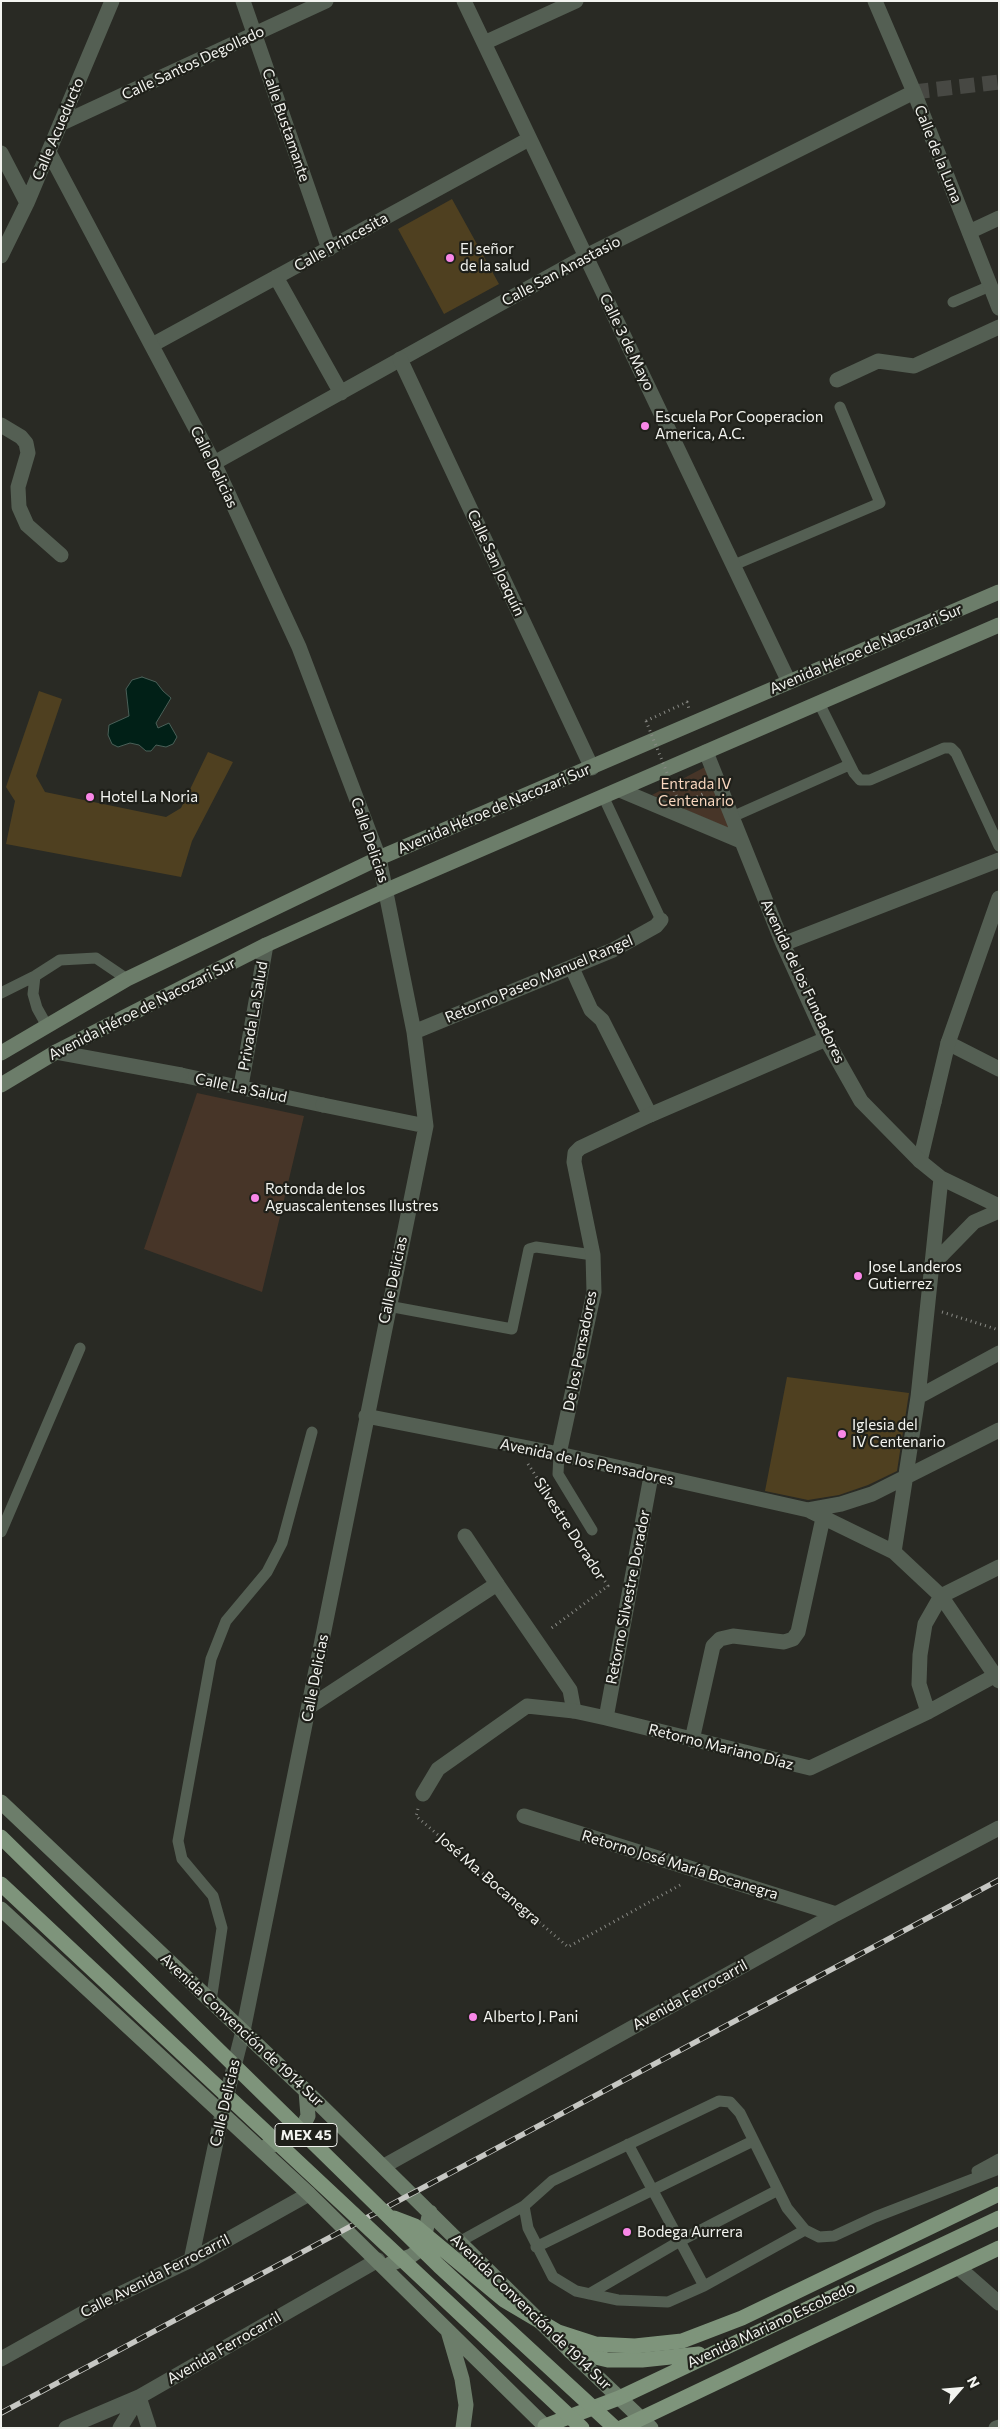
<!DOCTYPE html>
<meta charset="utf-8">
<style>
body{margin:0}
#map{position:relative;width:1000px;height:2429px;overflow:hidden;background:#292a24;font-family:Commissioner,sans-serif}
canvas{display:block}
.frame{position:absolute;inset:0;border:2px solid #f3f4f0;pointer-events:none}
.north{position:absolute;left:935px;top:2364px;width:50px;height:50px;-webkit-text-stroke:4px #1f201a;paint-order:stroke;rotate:63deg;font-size:14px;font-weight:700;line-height:20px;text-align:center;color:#f3f4f0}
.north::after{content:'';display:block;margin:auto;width:18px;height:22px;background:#f3f4f0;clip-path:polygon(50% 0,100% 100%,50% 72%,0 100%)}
</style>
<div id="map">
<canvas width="1000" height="2429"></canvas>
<div class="frame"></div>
<div class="north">N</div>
</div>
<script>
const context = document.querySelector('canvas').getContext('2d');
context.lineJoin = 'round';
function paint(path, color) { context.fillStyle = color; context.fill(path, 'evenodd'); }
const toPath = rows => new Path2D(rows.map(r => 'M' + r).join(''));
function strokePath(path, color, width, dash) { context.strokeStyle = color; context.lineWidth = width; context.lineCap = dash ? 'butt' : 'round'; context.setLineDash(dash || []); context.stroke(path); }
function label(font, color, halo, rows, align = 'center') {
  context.font = font + ' Commissioner,sans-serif'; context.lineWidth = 4.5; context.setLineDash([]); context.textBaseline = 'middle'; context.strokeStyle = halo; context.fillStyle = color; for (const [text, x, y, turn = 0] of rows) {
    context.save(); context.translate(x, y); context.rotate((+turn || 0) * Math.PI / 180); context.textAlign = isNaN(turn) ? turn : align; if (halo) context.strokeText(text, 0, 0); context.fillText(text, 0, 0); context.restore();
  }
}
paint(toPath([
 [705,767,732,830,652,795],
 [197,1093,304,1116,262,1292,144,1249]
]), '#473528');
const water = toPath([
 [142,677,156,682,163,691,171,698,156,723,158,728,169,723,177,737,173,744,166,747,156,745,151,751,146,751,139,745,130,743,118,747,112,744,108,735,109,725,129,716,126,689,132,680,142,677]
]);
paint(water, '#012017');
strokePath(water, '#4a6058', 1);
paint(toPath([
 [452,199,499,284,444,314,398,229],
 [39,691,62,699,36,776,45,792,166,817,181,808,208,752,233,762,192,841,181,877,6,844,15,801,6,787],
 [787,1377,909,1393,897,1471,868,1485,839,1495,808,1500,765,1491]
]), '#4f4020');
strokePath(toPath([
 [914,92,999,82]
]), '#474843', 15, [15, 8]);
strokePath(toPath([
 [646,721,687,702,689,709],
 [688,801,705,793],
 [942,1312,999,1330],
 [528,1464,608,1586,549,1630],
 [418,1809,416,1816,568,1947,682,1884]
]), '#898a85', 3, [1, 4]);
strokePath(toPath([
 [953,302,990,286],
 [734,565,880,503,840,407],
 [819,703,854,773,860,780,870,780,944,748,951,748,956,753,999,846],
 [604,798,661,920],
 [732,817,849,765],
 [35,976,33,994,37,1008,47,1026],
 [1,993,35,976,60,960,96,958,127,979],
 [388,1306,512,1329,529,1249,536,1247,593,1255],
 [559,1454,558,1474,592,1530],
 [1,1532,80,1348],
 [211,2001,222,1928,213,1896,182,1859,178,1841,211,1659,226,1621,267,1572,282,1543,312,1432],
 [628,2144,704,2286],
 [977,2171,999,2159],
 [524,2206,528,2228,553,2277,576,2291,618,2300,668,2302,704,2286,805,2230],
 [459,2242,524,2206,552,2181,719,2101,730,2102,740,2113,787,2208,805,2230,819,2237,834,2236,875,2217,999,2169],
 [536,2247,753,2141],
 [589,2294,680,2241,778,2190]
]), '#545f53', 11);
strokePath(toPath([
 [276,277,341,393],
 [152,345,529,139],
 [214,463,586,256],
 [572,968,591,1010,602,1020,650,1115],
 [948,1043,999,1069],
 [181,1075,323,1105],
 [241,1086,266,945],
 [920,1161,934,1102],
 [497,1584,570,1690,574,1711]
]), '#545f53', 15);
strokePath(toPath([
 [243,1,329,249],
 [464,1,789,682],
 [875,1,914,92,999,308],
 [484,43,576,1],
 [60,124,326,1],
 [49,152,214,463,299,647,379,858,414,1032,426,1126,243,2031,222,2114,191,2260],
 [1,153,27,203],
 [969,232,999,218],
 [1,256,27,203,112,1],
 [586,256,914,92],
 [400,359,592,768],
 [837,380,878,361,914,366,999,327],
 [1,425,21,437,26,443,28,453,18,487,19,507,27,525,61,555],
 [706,752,783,944,826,1039,861,1101,920,1161,941,1178,999,1206],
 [620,790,741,841],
 [783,944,999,860],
 [414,1032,613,950,656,926,661,920],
 [56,1052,181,1075],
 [934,1102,948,1043,999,898],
 [323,1105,426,1126],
 [931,1266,974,1222,999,1211],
 [918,1397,999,1353],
 [366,1416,559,1454,808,1510,894,1552,941,1596,999,1681],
 [559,1454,594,1292,593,1255,574,1162,575,1153,580,1148,650,1115,826,1039],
 [808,1510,841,1504,872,1494,999,1430],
 [894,1552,918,1397,941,1178],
 [309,1707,497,1584,465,1536],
 [928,1712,919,1684,920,1655,925,1624,941,1596,999,1567],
 [606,1718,651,1476],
 [692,1740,713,1646,720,1639,733,1636,784,1642,793,1639,798,1632,823,1518],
 [423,1794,438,1769,527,1706,574,1711,606,1718,810,1768,928,1712,996,1675],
 [524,1816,836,1914],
 [384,2166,836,1914,999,1828],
 [959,2268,999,2303],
 [1,2359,99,2304,191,2260,309,2194],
 [139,2397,149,2428],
 [66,2428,139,2397,378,2260],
 [120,2428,139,2397]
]), '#545f53', 15);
strokePath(toPath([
 [996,2428,999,2427]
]), '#545f53', 15);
strokePath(toPath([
 [1,1053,127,979,379,858,999,592],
 [1,1085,56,1052,266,945,387,890,999,625],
 [1,1802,306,2091,570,2351,651,2428],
 [1,1909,309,2194,547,2428],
 [267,2146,278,2144,294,2136,302,2128,308,2116,306,2091],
 [390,2264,411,2256,418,2251,425,2234,430,2212],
 [448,2331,462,2379,466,2405,463,2428]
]), '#6c7d6a', 15);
strokePath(toPath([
 [570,2351,608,2360,642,2360,699,2354],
 [545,2426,619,2398,999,2218],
 [621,2428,999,2248]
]), '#7e947b', 15);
const rail = toPath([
 [1,2413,999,1880]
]);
strokePath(rail, '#c6c7c3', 5.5);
strokePath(rail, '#1f201a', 4, [11]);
strokePath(toPath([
 [646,721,680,805]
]), '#898a85', 3, [1, 4]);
strokePath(toPath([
 [1,1837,439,2266,615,2428],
 [1,1884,582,2428],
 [394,2218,415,2226,504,2300,558,2332,595,2344,635,2346,682,2341,742,2318,999,2194]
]), '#7e947b', 15);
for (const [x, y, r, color] of [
 [450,258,5,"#f987e8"],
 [645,426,5,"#f987e8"],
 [90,797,5,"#f987e8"],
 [255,1198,5,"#f987e8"],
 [858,1276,5,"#f987e8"],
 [842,1434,5,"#f987e8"],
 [473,2017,5,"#f987e8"],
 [627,2232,5,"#f987e8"]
]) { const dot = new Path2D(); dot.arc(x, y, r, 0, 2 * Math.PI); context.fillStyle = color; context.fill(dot); strokePath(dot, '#1f201a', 2); }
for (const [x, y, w] of [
 [306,2135,62]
]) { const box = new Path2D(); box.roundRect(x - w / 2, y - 11.5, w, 23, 4); context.fillStyle = '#1f201a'; context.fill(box); strokePath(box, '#f3f4f0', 1); }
label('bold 14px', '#f3f4f0', null, [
 ["MEX 45",306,2135]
]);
label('15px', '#f3f4f0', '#1f201a', [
 ["Calle Santos Degollado",193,63,-25],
 ["Calle Bustamante",286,125,71],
 ["Calle Acueducto",58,129,-67],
 ["Calle de la Luna",938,154,68],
 ["Calle Princesita",341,242,-29],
 ["Calle San Anastasio",561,271,-28],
 ["Calle 3 de Mayo",627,342,64],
 ["Calle Delicias",214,467,64],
 ["Calle San Joaquín",496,563,65],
 ["Avenida Héroe de Nacozari Sur",866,649,-23],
 ["Avenida Héroe de Nacozari Sur",494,809,-23],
 ["Calle Delicias",370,840,71],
 ["Retorno Paseo Manuel Rangel",539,979,-23],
 ["Avenida de los Fundadores",803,981,65],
 ["Avenida Héroe de Nacozari Sur",142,1009,-27],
 ["Privada La Salud",253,1016,-80],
 ["Calle La Salud",241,1088,12],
 ["Calle Delicias",393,1280,-78],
 ["De los Pensadores",580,1351,-79],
 ["Avenida de los Pensadores",587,1462,12],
 ["Silvestre Dorador",570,1529,57],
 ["Retorno Silvestre Dorador",628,1597,-79],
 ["Calle Delicias",315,1678,-79],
 ["Retorno Mariano Díaz",721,1747,14],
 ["Retorno José María Bocanegra",680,1865,17],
 ["José Ma. Bocanegra",489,1879,41],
 ["Avenida Ferrocarril",690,1995,-29],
 ["Avenida Convención de 1914 Sur",242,2030,43],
 ["Calle Delicias",225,2103,-77],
 ["Calle Avenida Ferrocarril",155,2276,-27],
 ["Avenida Convención de 1914 Sur",531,2312,44],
 ["Avenida Mariano Escobedo",771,2325,-25],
 ["Avenida Ferrocarril",224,2348,-30]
]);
label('15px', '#f3f4f0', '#1f201a', [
 ["El señor",460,249],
 ["de la salud",460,266],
 ["Escuela Por Cooperacion",655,417],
 ["America, A.C.",655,434],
 ["Hotel La Noria",100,797],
 ["Rotonda de los",265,1189],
 ["Aguascalentenses Ilustres",265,1206],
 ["Jose Landeros",868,1267],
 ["Gutierrez",868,1284],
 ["Iglesia del",852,1425],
 ["IV Centenario",852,1442],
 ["Alberto J. Pani",483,2017],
 ["Bodega Aurrera",637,2232]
], 'left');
label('15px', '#f9d7bf', '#1f201a', [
 ["Entrada IV",696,784],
 ["Centenario",696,801]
]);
</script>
